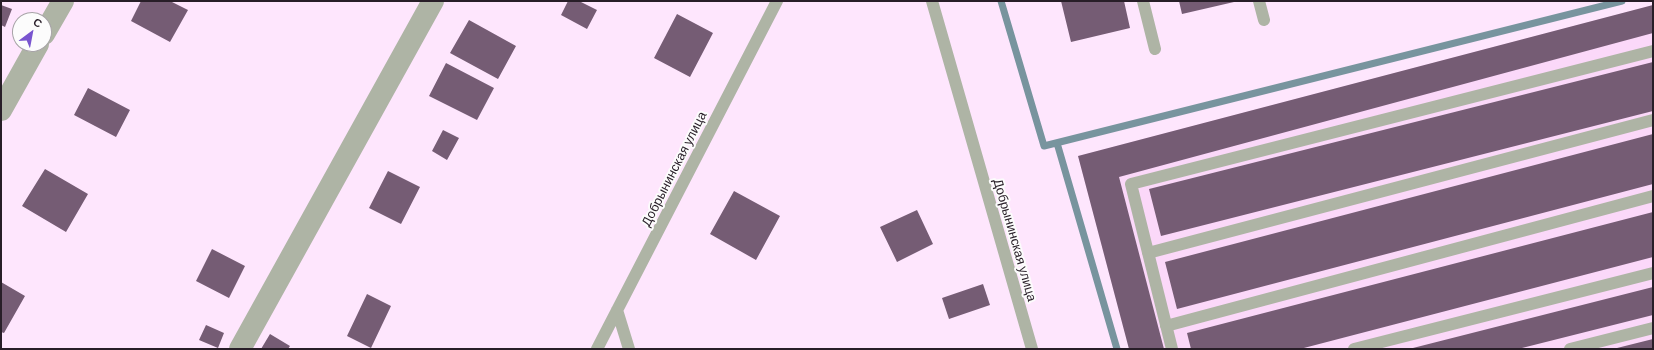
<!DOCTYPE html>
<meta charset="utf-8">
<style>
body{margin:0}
#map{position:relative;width:1654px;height:350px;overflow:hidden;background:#fee6fd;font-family:Barlow,sans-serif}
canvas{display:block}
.frame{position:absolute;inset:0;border:2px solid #281e28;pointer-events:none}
.north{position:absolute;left:12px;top:12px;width:40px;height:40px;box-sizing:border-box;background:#fcfcfc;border:1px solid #a7a3a7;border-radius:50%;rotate:32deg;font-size:11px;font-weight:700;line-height:16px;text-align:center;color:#281e28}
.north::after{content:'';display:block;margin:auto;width:14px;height:18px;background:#7955cf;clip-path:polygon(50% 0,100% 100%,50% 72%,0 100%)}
</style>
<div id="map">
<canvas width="1654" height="350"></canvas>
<div class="frame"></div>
<div class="north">С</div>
</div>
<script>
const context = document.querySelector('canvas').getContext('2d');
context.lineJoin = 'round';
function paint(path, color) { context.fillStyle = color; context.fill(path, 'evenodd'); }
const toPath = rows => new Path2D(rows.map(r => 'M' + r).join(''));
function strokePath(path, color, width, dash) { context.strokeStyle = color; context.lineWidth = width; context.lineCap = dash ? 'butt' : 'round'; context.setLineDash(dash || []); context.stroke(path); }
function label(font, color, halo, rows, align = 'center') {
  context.font = font + ' Barlow,sans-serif'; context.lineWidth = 4; context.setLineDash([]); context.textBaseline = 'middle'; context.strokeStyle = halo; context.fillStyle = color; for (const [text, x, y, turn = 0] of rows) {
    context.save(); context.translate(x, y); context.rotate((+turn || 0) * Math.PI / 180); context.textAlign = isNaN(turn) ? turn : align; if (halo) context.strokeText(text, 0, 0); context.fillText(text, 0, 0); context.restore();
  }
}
paint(toPath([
 [1653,5,1653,349,1129,349,1078,156]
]), '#fbd8f9');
strokePath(toPath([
 [1001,1,1044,146,1622,1],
 [1057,143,1117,349]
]), '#78949e', 7);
paint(toPath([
 [141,1,170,1,188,10,170,42,131,21],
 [568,1,579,1,597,10,587,29,561,15],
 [1061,1,1124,1,1130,28,1071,42],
 [1179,1,1234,1,1234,2,1182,14],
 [1,5,12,9,5,27,1,25],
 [1653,5,1653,33,1119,177,1164,349,1129,349,1078,156],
 [677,14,713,33,690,77,654,58],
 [469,20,516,46,498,79,450,53],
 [1653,62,1653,111,1161,236,1149,189],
 [446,63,494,88,477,120,429,96],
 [88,88,130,110,116,137,74,115],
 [443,130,459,138,447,160,432,151],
 [1653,134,1653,184,1177,309,1165,262],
 [45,169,88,194,66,232,22,206],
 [388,171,420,187,401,224,369,208],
 [734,191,780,216,756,260,710,234],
 [917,210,933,244,897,262,880,227],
 [1653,212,1653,257,1300,349,1191,349,1187,333],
 [212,249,245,266,229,298,196,281],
 [1,282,25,296,4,333,1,332],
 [983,284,990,305,949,319,942,298],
 [1653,287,1653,315,1518,349,1409,349],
 [367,294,391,306,371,348,347,336],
 [206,325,224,333,218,348,199,340],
 [270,334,290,346,288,349,261,349],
 [1653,339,1653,349,1617,349,1617,348]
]), '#755c74');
strokePath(toPath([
 [932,1,1032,349],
 [1143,1,1155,49],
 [1259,1,1264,20],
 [1148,253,1653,120],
 [617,310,629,349],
 [1166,326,1653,196],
 [597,349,777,1],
 [1172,349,1131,184,1653,51],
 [1354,349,1653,273],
 [1570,349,1653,328]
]), '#aeb4a5', 12);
strokePath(toPath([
 [44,34,63,1],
 [1,110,38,44],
 [240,349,433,1]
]), '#aeb4a5', 22);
label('13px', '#281e28', '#fcfcfc', [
 ["Добрынинская улица",674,169,-63],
 ["Добрынинская улица",1015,240,74]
]);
</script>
